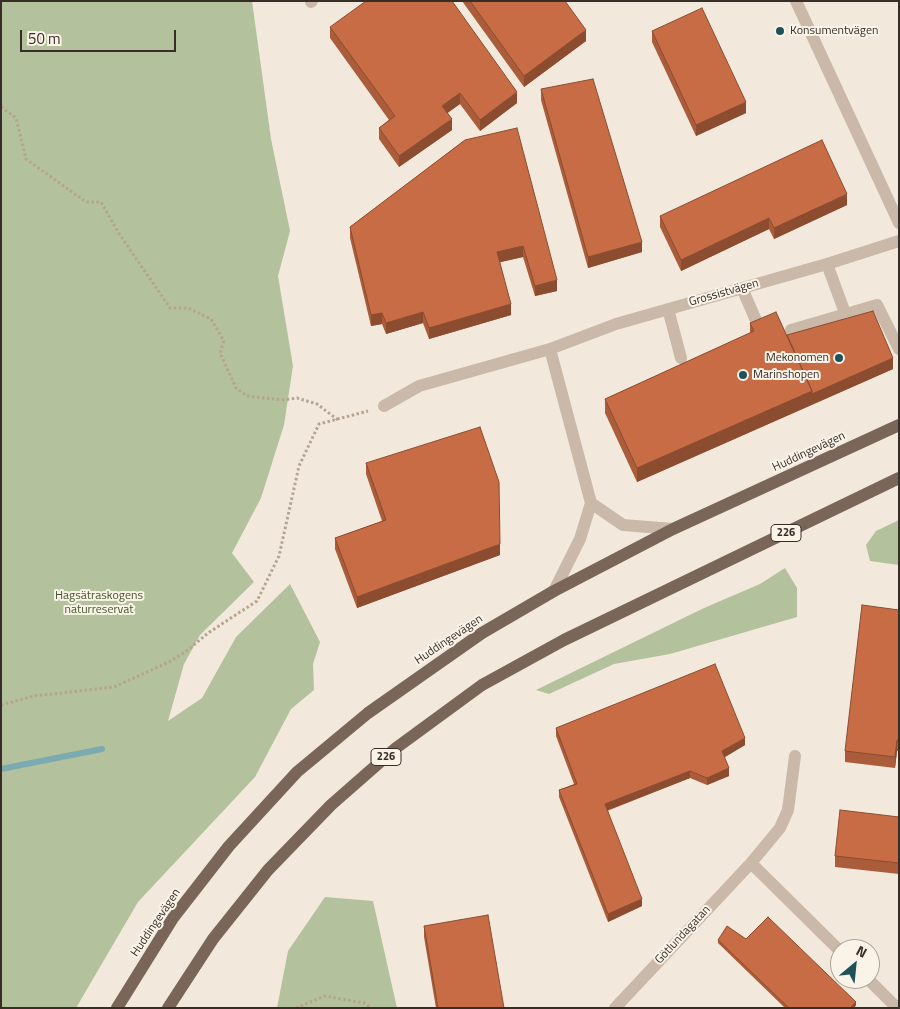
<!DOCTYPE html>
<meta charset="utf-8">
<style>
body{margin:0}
#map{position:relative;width:900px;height:1009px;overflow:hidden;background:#f2e9dc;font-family:"Titillium Web",sans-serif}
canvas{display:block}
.frame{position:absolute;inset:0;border:2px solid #372e28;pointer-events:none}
.north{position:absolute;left:830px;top:939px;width:50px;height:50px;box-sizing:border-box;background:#faf3e8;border:1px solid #aca49b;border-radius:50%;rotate:28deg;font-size:14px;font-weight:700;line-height:20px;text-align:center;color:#372e28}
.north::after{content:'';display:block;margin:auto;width:18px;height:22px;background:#1d5259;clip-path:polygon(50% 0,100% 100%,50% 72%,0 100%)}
.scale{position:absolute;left:20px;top:30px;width:156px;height:22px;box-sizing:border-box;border:2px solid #372e28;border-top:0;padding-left:6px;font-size:15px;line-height:18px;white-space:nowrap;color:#372e28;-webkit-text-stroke:4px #faf3e8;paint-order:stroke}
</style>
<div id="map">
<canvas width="900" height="1009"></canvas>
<div class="frame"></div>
<div class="north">N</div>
<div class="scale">50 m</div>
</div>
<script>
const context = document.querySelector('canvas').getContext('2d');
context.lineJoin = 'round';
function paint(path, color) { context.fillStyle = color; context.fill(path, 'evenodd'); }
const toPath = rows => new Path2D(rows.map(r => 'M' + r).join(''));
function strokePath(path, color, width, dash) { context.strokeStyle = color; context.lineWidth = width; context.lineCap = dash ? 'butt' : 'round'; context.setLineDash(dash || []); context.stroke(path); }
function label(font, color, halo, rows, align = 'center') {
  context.font = font + ' "Titillium Web",sans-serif'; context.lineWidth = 4; context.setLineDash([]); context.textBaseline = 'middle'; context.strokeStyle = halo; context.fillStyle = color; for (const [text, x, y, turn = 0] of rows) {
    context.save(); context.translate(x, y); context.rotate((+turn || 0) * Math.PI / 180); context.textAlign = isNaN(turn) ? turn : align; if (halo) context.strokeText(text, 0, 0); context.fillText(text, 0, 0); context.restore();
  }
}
paint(toPath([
 [1,1,252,1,271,139,290,231,278,276,293,366,284,425,261,498,232,553,254,582,200,635,184,664,168,721,202,698,236,637,290,584,320,642,313,664,314,690,291,709,255,777,138,902,76,1008,1,1008],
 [899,520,899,565,870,561,866,545,876,531],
 [785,568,797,588,797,617,670,654,614,664,549,694,536,690,704,608,760,584],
 [325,897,373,901,397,1008,277,1008,288,951]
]), '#b3c19c');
strokePath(toPath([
 [1,769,102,749]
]), '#7baab0', 6);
strokePath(toPath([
 [1,107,16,118,26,159,86,202,101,202,118,232,170,308,188,308,211,319,224,341,220,353,236,388,247,396,283,400,297,398,317,404,338,420],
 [1,705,34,696,114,687,169,662,188,650,208,633,257,601,279,556,299,466,319,424,368,411],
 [296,1008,325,996,364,1003,371,1008]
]), '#b6a492', 3, [2.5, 2.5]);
strokePath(toPath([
 [796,1,899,223],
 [311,2,312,1],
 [827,264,848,321],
 [742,288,761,332],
 [668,309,681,358],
 [791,330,877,305,899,349],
 [550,349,591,503,580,539,554,591],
 [384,406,419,386,550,349,616,324,827,264,899,241],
 [591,503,623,525,673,529],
 [751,863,840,951],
 [868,979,897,1008],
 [615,1008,751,863,780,828,788,810,795,756]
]), '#cab9a8', 12);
strokePath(toPath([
 [117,1008,173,918,229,846,297,772,368,713,482,633,554,591,673,529,899,425],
 [168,1008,213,939,268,870,331,805,396,748,482,685,564,640,899,478]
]), '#796659', 12);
paint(toPath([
 [462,1,565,1,586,41,524,87],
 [330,27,517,103,480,131,460,104,447,113,452,130,399,167,379,139,379,128,389,120,330,38],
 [652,31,746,113,696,136,652,42],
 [541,89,642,252,588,268,541,100],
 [465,140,557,291,535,296,523,257,500,262,511,315,429,339,423,323,386,334,382,324,371,326,350,238,350,227],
 [847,205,774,239,769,229,681,271,660,227,660,216],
 [750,323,893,369,637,482,605,413,605,399,750,333],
 [366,463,500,555,357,608,335,549,335,538,382,521,366,474],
 [899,610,899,751,897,751,895,768,845,762,845,751],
 [556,728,745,745,724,757,729,776,707,785,690,778,607,811,642,906,608,922,559,797,559,790,574,784,556,736],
 [899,817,899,874,835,867,835,856],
 [424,926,504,1008,436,1008,424,937],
 [746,939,856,1005,854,1008,785,1008,718,943,718,940]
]), '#ab5d3b');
paint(toPath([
 [586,30,586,41,524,87,524,76],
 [517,92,517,103,480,131,480,120],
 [460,93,460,104,442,117,442,106],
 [746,102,746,113,696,136,696,125],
 [452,119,452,130,399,167,399,156],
 [847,194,847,205,774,239,774,228],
 [769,218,769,229,681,271,681,260],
 [642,242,642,252,588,268,588,257],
 [523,246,523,257,497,263,497,252],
 [557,280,557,291,535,296,535,286],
 [511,304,511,315,429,339,429,328],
 [423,312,423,323,386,334,386,323],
 [382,313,382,324,371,326,371,315],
 [893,358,893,369,637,482,637,468,812,391],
 [500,544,500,555,357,608,357,597],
 [745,738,745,745,722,759,722,751],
 [897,740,897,751,895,768,895,757],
 [729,768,729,776,707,785,707,778],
 [690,771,690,778,605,811,605,804],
 [642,899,642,906,608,922,608,914],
 [856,1002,856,1005,854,1008,850,1008]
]), '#8b4c30');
const building = toPath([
 [366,1,452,1,517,92,480,120,460,93,442,106,452,119,399,156,379,128,395,116,330,27,366,1],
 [470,1,565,1,586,30,524,76,470,1],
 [702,8,746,102,696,125,652,31,702,8],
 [593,79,642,242,588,257,541,89,593,79],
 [517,128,557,280,535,286,523,246,497,252,511,304,429,328,423,312,386,323,382,313,371,315,350,227,465,140,517,128],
 [822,140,847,194,774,228,769,218,681,260,660,216,822,140],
 [873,311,893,358,812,394,812,391,787,335,873,311],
 [776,312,812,391,637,468,605,399,754,331,750,323,776,312],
 [480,427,499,482,500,544,357,597,335,538,386,520,366,463,480,427],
 [862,605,899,610,899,740,897,740,895,757,845,751,862,605],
 [715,664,745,738,722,751,729,768,707,778,690,771,605,804,642,899,608,914,559,790,577,784,556,728,715,664],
 [840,810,899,817,899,863,835,856,840,810],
 [488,915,504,1008,438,1008,424,926,488,915],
 [768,917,856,1002,850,1008,789,1008,718,940,727,926,746,939,768,917]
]);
paint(building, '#c76c45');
strokePath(building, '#8b4c30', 1);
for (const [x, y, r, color] of [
 [780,31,5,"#1d5259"],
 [839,358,5,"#1d5259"],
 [743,375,5,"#1d5259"]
]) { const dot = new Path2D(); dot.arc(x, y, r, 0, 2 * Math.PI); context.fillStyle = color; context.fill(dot); strokePath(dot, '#faf3e8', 2); }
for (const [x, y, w] of [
 [786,533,30],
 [386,757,30]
]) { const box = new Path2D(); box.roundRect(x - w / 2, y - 8.5, w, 17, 4); context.fillStyle = '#faf3e8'; context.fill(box); strokePath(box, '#372e28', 1); }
label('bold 11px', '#372e28', null, [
 ["226",786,533],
 ["226",386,757]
]);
label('12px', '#372e28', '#faf3e8', [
 ["Konsumentvägen",790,31],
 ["Mekonomen",829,358,"right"],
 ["Marinshopen",753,375]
], 'left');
label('12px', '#372e28', '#faf3e8', [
 ["Grossistvägen",724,293,-16],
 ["Huddingevägen",809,452,-25],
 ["Huddingevägen",449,640,-34],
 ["Huddingevägen",156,923,-56],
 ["Götlundagatan",683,935,-47]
]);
label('12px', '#44562c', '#faf3e8', [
 ["Hagsätraskogens",99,596],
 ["naturreservat",99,610]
]);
</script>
